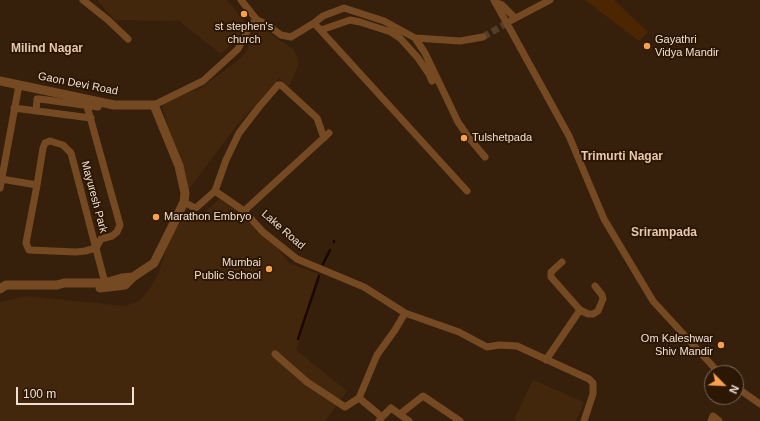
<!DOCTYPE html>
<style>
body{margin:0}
#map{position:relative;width:760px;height:421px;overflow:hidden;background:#36200c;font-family:Arial,sans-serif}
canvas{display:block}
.north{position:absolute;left:704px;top:365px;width:40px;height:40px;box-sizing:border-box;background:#2c1704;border:1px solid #7a6757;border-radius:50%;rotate:114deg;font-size:11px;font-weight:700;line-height:16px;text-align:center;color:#f0e0d4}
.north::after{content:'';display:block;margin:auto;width:14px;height:18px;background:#f9a04d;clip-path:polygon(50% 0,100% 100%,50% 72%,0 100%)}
.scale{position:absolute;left:16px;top:387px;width:118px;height:18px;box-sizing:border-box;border:2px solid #f0e0d4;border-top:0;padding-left:5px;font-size:12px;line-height:14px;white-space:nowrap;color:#f0e0d4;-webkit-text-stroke:3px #2c1704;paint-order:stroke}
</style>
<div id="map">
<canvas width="760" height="421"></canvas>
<div class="north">N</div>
<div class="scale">100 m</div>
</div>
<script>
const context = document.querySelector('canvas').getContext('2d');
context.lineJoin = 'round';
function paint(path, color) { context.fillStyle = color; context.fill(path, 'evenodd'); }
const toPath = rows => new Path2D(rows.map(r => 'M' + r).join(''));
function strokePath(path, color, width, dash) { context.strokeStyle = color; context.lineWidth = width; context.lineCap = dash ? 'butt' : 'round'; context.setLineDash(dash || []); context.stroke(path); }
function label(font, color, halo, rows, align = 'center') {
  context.font = font + ' Arial,sans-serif'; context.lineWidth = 4; context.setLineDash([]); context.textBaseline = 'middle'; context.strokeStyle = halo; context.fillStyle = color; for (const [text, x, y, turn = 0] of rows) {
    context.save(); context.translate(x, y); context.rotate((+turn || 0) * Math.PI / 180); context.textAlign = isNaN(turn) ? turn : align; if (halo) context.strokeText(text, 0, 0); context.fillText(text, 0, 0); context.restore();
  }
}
paint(toPath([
 [97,0,227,0,244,21,239,37,221,54,179,21,114,20],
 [259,26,294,50,299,63,289,87,279,78,234,129,188,190,162,107,166,101,201,88,237,61,246,53,255,27],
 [219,199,264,231,289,263,318,274,317,282,308,306,311,307,296,350,347,391,325,421,0,421,0,302,26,296,125,306,139,301,150,288,159,272,166,250,180,218,196,220],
 [533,380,584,402,576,421,516,421,514,420]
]), '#42270d');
paint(toPath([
 [585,0,614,0,648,32,639,41]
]), '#4b2600');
strokePath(toPath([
 [334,242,334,241],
 [323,264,330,250],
 [298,339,319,276]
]), '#1b0700', 2.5);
strokePath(toPath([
 [483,37,512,20]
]), '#523d2a', 7, [7, 3.5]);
strokePath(toPath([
 [83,0,108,20,128,39],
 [241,0,257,20,266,24,281,35,291,37,314,23,323,16,344,8,384,21,415,38,460,41,483,37],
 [494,0,569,136,604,219,653,301,719,373],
 [495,2,502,5,515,18],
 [512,20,550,0],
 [314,23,467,191],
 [321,30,350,20,360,22,391,32,400,38,418,58,429,74,432,81],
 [415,38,425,53,458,122,469,138,485,157],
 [154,105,203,81,238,49,251,24,257,20],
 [14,108,91,118],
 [36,111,37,99,40,99,98,107],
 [1,179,37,185,26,243,29,250,76,252,85,251,96,248,101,239,112,236,117,232,120,225,85,99],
 [37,185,43,148,45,143,50,141,63,145,71,153,105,283],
 [0,188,19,85],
 [215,191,226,160,239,133,259,107,278,85,281,85,317,118,324,138],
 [184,202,195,208,197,207,215,191,244,211,263,232,297,259,364,287,405,313,459,332,487,347,499,345,517,346,589,379,593,383,593,394,584,421],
 [244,211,329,133],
 [580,310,588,314,593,314,598,311,603,299,602,295,595,286],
 [275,354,307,382,345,407,359,398],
 [546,360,580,310,551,277,551,272,562,262],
 [736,387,760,404],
 [400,414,423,396,460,421],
 [382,417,391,408,409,421],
 [379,421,382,417,359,398,377,355,395,330,405,313],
 [711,421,713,416,719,421]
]), '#754a23', 7);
strokePath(toPath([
 [0,81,114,105,154,105,179,166,185,193,184,202,170,231,154,263,133,277,122,278,105,283,64,283,57,285,6,285,0,289],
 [100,288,125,285,133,277]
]), '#754a23', 9);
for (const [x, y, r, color] of [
 [244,14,4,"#f9a04d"],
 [647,46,4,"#f9a04d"],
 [464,138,4,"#f9a04d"],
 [156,217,4,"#f9a04d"],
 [269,269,4,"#f9a04d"],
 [721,345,4,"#f9a04d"]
]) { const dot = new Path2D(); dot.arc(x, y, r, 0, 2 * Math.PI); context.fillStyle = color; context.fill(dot); strokePath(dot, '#2c1704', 1.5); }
label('11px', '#f0e0d4', '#2c1704', [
 ["st stephen's",244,27,"center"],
 ["church",244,40,"center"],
 ["Gayathri",655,40],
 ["Vidya Mandir",655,53],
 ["Tulshetpada",472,138],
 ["Marathon Embryo",164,217],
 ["Mumbai",261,263,"right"],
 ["Public School",261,276,"right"],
 ["Om Kaleshwar",713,339,"right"],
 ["Shiv Mandir",713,352,"right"]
], 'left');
label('11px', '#f0e0d4', '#2c1704', [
 ["Gaon Devi Road",78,84,11],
 ["Mayuresh Park",94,197,75],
 ["Lake Road",283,230,41]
]);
label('bold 12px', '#e7c9b1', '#2c1704', [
 ["Milind Nagar",47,49],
 ["Trimurti Nagar",622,157],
 ["Srirampada",664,233]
]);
</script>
